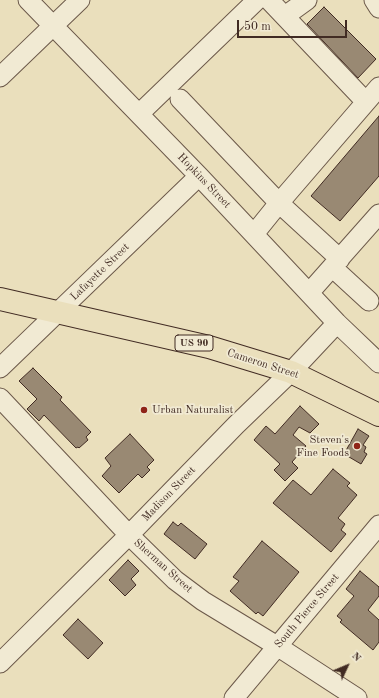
<!DOCTYPE html>
<style>
body{margin:0}
#map{position:relative;width:379px;height:698px;overflow:hidden;background:#eadfbc;font-family:"Old Standard TT",serif}
canvas{display:block}
.north{position:absolute;left:327px;top:646px;width:40px;height:40px;-webkit-text-stroke:3px #f1ead3;paint-order:stroke;rotate:46deg;font-size:11px;font-weight:700;line-height:16px;text-align:center;color:#412b23}
.north::after{content:'';display:block;margin:auto;width:14px;height:18px;background:#412b23;clip-path:polygon(50% 0,100% 100%,50% 72%,0 100%)}
.scale{position:absolute;left:237px;top:20px;width:110px;height:18px;box-sizing:border-box;border:2px solid #412b23;border-top:0;padding-left:5px;font-size:12px;line-height:14px;white-space:nowrap;color:#412b23;-webkit-text-stroke:3px #f1ead3;paint-order:stroke}
</style>
<div id="map">
<canvas width="379" height="698"></canvas>
<div class="north">N</div>
<div class="scale">50 m</div>
</div>
<script>
const context = document.querySelector('canvas').getContext('2d');
context.lineJoin = 'round';
function paint(path, color) { context.fillStyle = color; context.fill(path, 'evenodd'); }
const toPath = rows => new Path2D(rows.map(r => 'M' + r).join(''));
function strokePath(path, color, width, dash) { context.strokeStyle = color; context.lineWidth = width; context.lineCap = dash ? 'butt' : 'round'; context.setLineDash(dash || []); context.stroke(path); }
function label(font, color, halo, rows, align = 'center') {
  context.font = font + ' "Old Standard TT",serif'; context.lineWidth = 3.5; context.setLineDash([]); context.textBaseline = 'middle'; context.strokeStyle = halo; context.fillStyle = color; for (const [text, x, y, turn = 0] of rows) {
    context.save(); context.translate(x, y); context.rotate((+turn || 0) * Math.PI / 180); context.textAlign = isNaN(turn) ? turn : align; if (halo) context.strokeText(text, 0, 0); context.fillText(text, 0, 0); context.restore();
  }
}
const building = toPath([
 [324,7,376,59,358,78,307,24,324,7],
 [379,116,379,176,340,221,311,196,379,116],
 [33,368,62,397,60,400,91,432,86,437,88,440,79,448,78,447,76,448,44,415,39,421,27,409,37,399,19,381,33,368],
 [300,406,319,424,310,433,299,427,293,435,306,446,292,462,298,468,285,481,274,470,280,464,254,440,266,426,275,434,300,406],
 [358,429,369,436,363,445,366,447,364,452,367,454,361,464,344,454,358,429],
 [130,434,154,460,147,467,150,470,142,478,138,474,119,493,102,476,111,466,105,458,130,434],
 [333,469,350,483,347,486,357,495,338,518,345,524,341,530,346,534,331,552,273,503,293,480,311,495,333,469],
 [173,522,178,526,181,523,207,544,195,559,164,534,173,522],
 [262,541,299,572,263,616,258,612,256,614,230,591,239,581,233,577,262,541],
 [128,560,139,571,131,579,136,585,125,596,109,580,128,560],
 [360,571,379,587,379,596,368,610,379,620,379,642,373,650,340,622,342,620,337,616,354,596,346,589,360,571],
 [78,619,103,643,88,659,63,635,78,619]
]);
paint(building, '#998973');
strokePath(building, '#412b23', 1);
const minor = toPath([
 [28,0,199,176,337,323,379,363],
 [269,0,366,102],
 [374,0,379,8],
 [285,16,307,0],
 [0,77,80,0],
 [180,99,279,203,254,234],
 [139,114,257,0],
 [340,259,279,203,379,87],
 [332,267,369,301],
 [309,293,379,214],
 [0,368,199,176],
 [0,398,129,535,175,580,203,601,277,646,357,698],
 [0,663,129,535,236,425,291,372,337,323],
 [234,698,379,525]
]);
const major = toPath([
 [0,299,209,347,291,372,379,415]
]);
strokePath(minor, '#6b5849', 21);
strokePath(major, '#412b23', 24);
strokePath(minor, '#f1ead3', 19);
strokePath(major, '#eadfbc', 22);
for (const [x, y, r, color] of [
 [144,410,4,"#8f2418"],
 [357,446,4,"#8f2418"]
]) { const dot = new Path2D(); dot.arc(x, y, r, 0, 2 * Math.PI); context.fillStyle = color; context.fill(dot); strokePath(dot, '#f1ead3', 1.5); }
for (const [x, y, w] of [
 [194,343,38]
]) { const box = new Path2D(); box.roundRect(x - w / 2, y - 8, w, 16, 3); context.fillStyle = '#f1ead3'; context.fill(box); strokePath(box, '#412b23', 1); }
label('bold 10px', '#412b23', null, [
 ["US 90",194,343]
]);
label('11px', '#412b23', '#f1ead3', [
 ["Hopkins Street",204,181,46],
 ["Lafayette Street",100,272,-44],
 ["Cameron Street",263,364,18],
 ["Madison Street",169,494,-46],
 ["Sherman Street",163,566,42],
 ["South Pierce Street",307,611,-50]
]);
label('11px', '#412b23', '#f1ead3', [
 ["Urban Naturalist",152,410],
 ["Steven's",349,440,"right"],
 ["Fine Foods",349,453,"right"]
], 'left');
</script>
